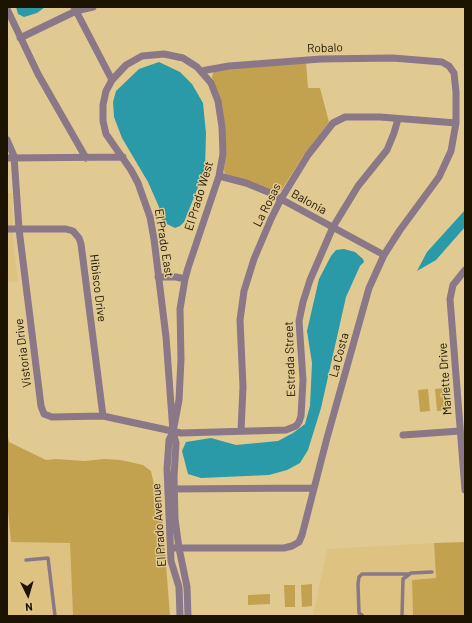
<!DOCTYPE html>
<style>
body{margin:0}
#map{position:relative;width:472px;height:623px;overflow:hidden;background:#e1ca92;font-family:Barlow,sans-serif}
canvas{display:block}
.frame{position:absolute;inset:0;border:8px solid #1c1300;pointer-events:none}
.north{position:absolute;left:8px;top:575px;width:40px;height:40px;-webkit-text-stroke:3px #e1ca92;paint-order:stroke;rotate:175deg;font-size:11px;font-weight:700;line-height:16px;text-align:center;color:#1c1300}
.north::after{content:'';display:block;margin:auto;width:14px;height:18px;background:#1c1300;clip-path:polygon(50% 0,100% 100%,50% 72%,0 100%)}
</style>
<div id="map">
<canvas width="472" height="623"></canvas>
<div class="frame"></div>
<div class="north">N</div>
</div>
<script>
const context = document.querySelector('canvas').getContext('2d');
context.lineJoin = 'round';
function paint(path, color) { context.fillStyle = color; context.fill(path, 'evenodd'); }
const toPath = rows => new Path2D(rows.map(r => 'M' + r).join(''));
function strokePath(path, color, width, dash) { context.strokeStyle = color; context.lineWidth = width; context.lineCap = dash ? 'butt' : 'round'; context.setLineDash(dash || []); context.stroke(path); }
function label(font, color, halo, rows, align = 'center') {
  context.font = font + ' Barlow,sans-serif'; context.lineWidth = 3; context.setLineDash([]); context.textBaseline = 'middle'; context.strokeStyle = halo; context.fillStyle = color; for (const [text, x, y, turn = 0] of rows) {
    context.save(); context.translate(x, y); context.rotate((+turn || 0) * Math.PI / 180); context.textAlign = isNaN(turn) ? turn : align; if (halo) context.strokeText(text, 0, 0); context.fillText(text, 0, 0); context.restore();
  }
}
paint(toPath([
 [7,193,12,193,13,240,18,282,7,282],
 [7,500,11,542,70,543,73,616,7,616],
 [434,543,436,578,412,580,413,616,313,616,327,549]
]), '#ddc282');
paint(toPath([
 [306,62,308,88,320,88,329,122,303,156,281,191,276,193,225,174,224,170,225,156,212,77,213,73,215,70],
 [445,388,447,410,437,411,435,389],
 [428,389,430,411,420,412,418,390],
 [7,433,9,442,46,460,56,459,85,461,104,459,121,460,143,465,151,471,163,525,170,616,73,616,70,543,11,542,7,500],
 [465,542,465,616,413,616,412,580,436,578,434,543],
 [312,584,312,606,302,607,301,585],
 [284,585,295,585,295,607,285,607],
 [270,594,270,604,248,605,248,595]
]), '#c2a24f');
paint(toPath([
 [16,7,45,7,37,13,24,17,18,14],
 [159,62,180,72,192,84,203,103,206,133,205,170,184,222,180,226,175,228,163,222,160,215,159,207,148,182,122,138,114,117,113,102,116,91,139,69],
 [465,210,465,227,436,260,417,271,427,252],
 [344,249,355,252,363,259,364,262,360,266,346,297,321,408,308,450,300,463,287,470,269,475,201,478,188,474,182,451,186,442,211,438,236,445,278,441,293,433,305,424,310,406,312,363,307,331,319,279,331,256,336,250]
]), '#2a99a8');
strokePath(toPath([
 [26,560,48,558,55,616],
 [363,616,359,613,358,584,359,577,362,574,409,574],
 [402,616,403,579,411,573,432,572]
]), '#8a7788', 3.5);
strokePath(toPath([
 [74,7,112,80,106,91,103,105,103,121,106,134,131,170,138,183,150,217,154,239,166,337,173,432,176,443,174,477,175,519,179,548,187,587,188,616],
 [7,9,38,74,86,158],
 [20,38,76,11,93,7],
 [112,80,126,65,142,56,164,54,183,58,197,67,211,83,218,101,222,127,223,154,219,176,188,268,185,279,180,309,181,359,179,400,173,432,169,440,167,469,171,561,179,587,180,616],
 [7,140,14,156,19,229,41,406,44,414,52,417,103,416,181,433,286,430,296,426,299,422,301,416,303,380,299,321,303,302,310,280,333,227,358,186,387,150,394,133,398,119],
 [7,158,123,157],
 [219,176,246,183,268,192,384,255],
 [7,229,66,229,73,231,79,238,81,244,103,416],
 [465,270,453,285,450,299,465,490],
 [158,277,176,277,185,279],
 [241,431,243,387,240,320,244,291,254,259,271,219,281,199,308,155,333,123,345,117,380,117,456,123],
 [403,435,460,431],
 [170,489,314,488],
 [171,548,284,548,292,546,299,542,302,535,327,438,369,288,384,255,400,230,439,177,451,151,456,123,456,92,454,73,449,66,442,62,393,58,321,59,229,66,201,71]
]), '#8a7788', 7);
label('12px', '#1c1300', '#e1ca92', [
 ["Robalo",325,48,-2],
 ["El Prado West",199,196,-73],
 ["Balonia",309,202,29],
 ["La Rosas",267,205,-63],
 ["El Prado East",164,243,81],
 ["Hibisco Drive",98,288,83],
 ["Vistoria Drive",23,353,-97],
 ["La Costa",339,355,-75],
 ["Estrada Street",290,359,-92],
 ["Marlette Drive",445,379,-94],
 ["El Prado Avenue",159,525,-94]
]);
</script>
